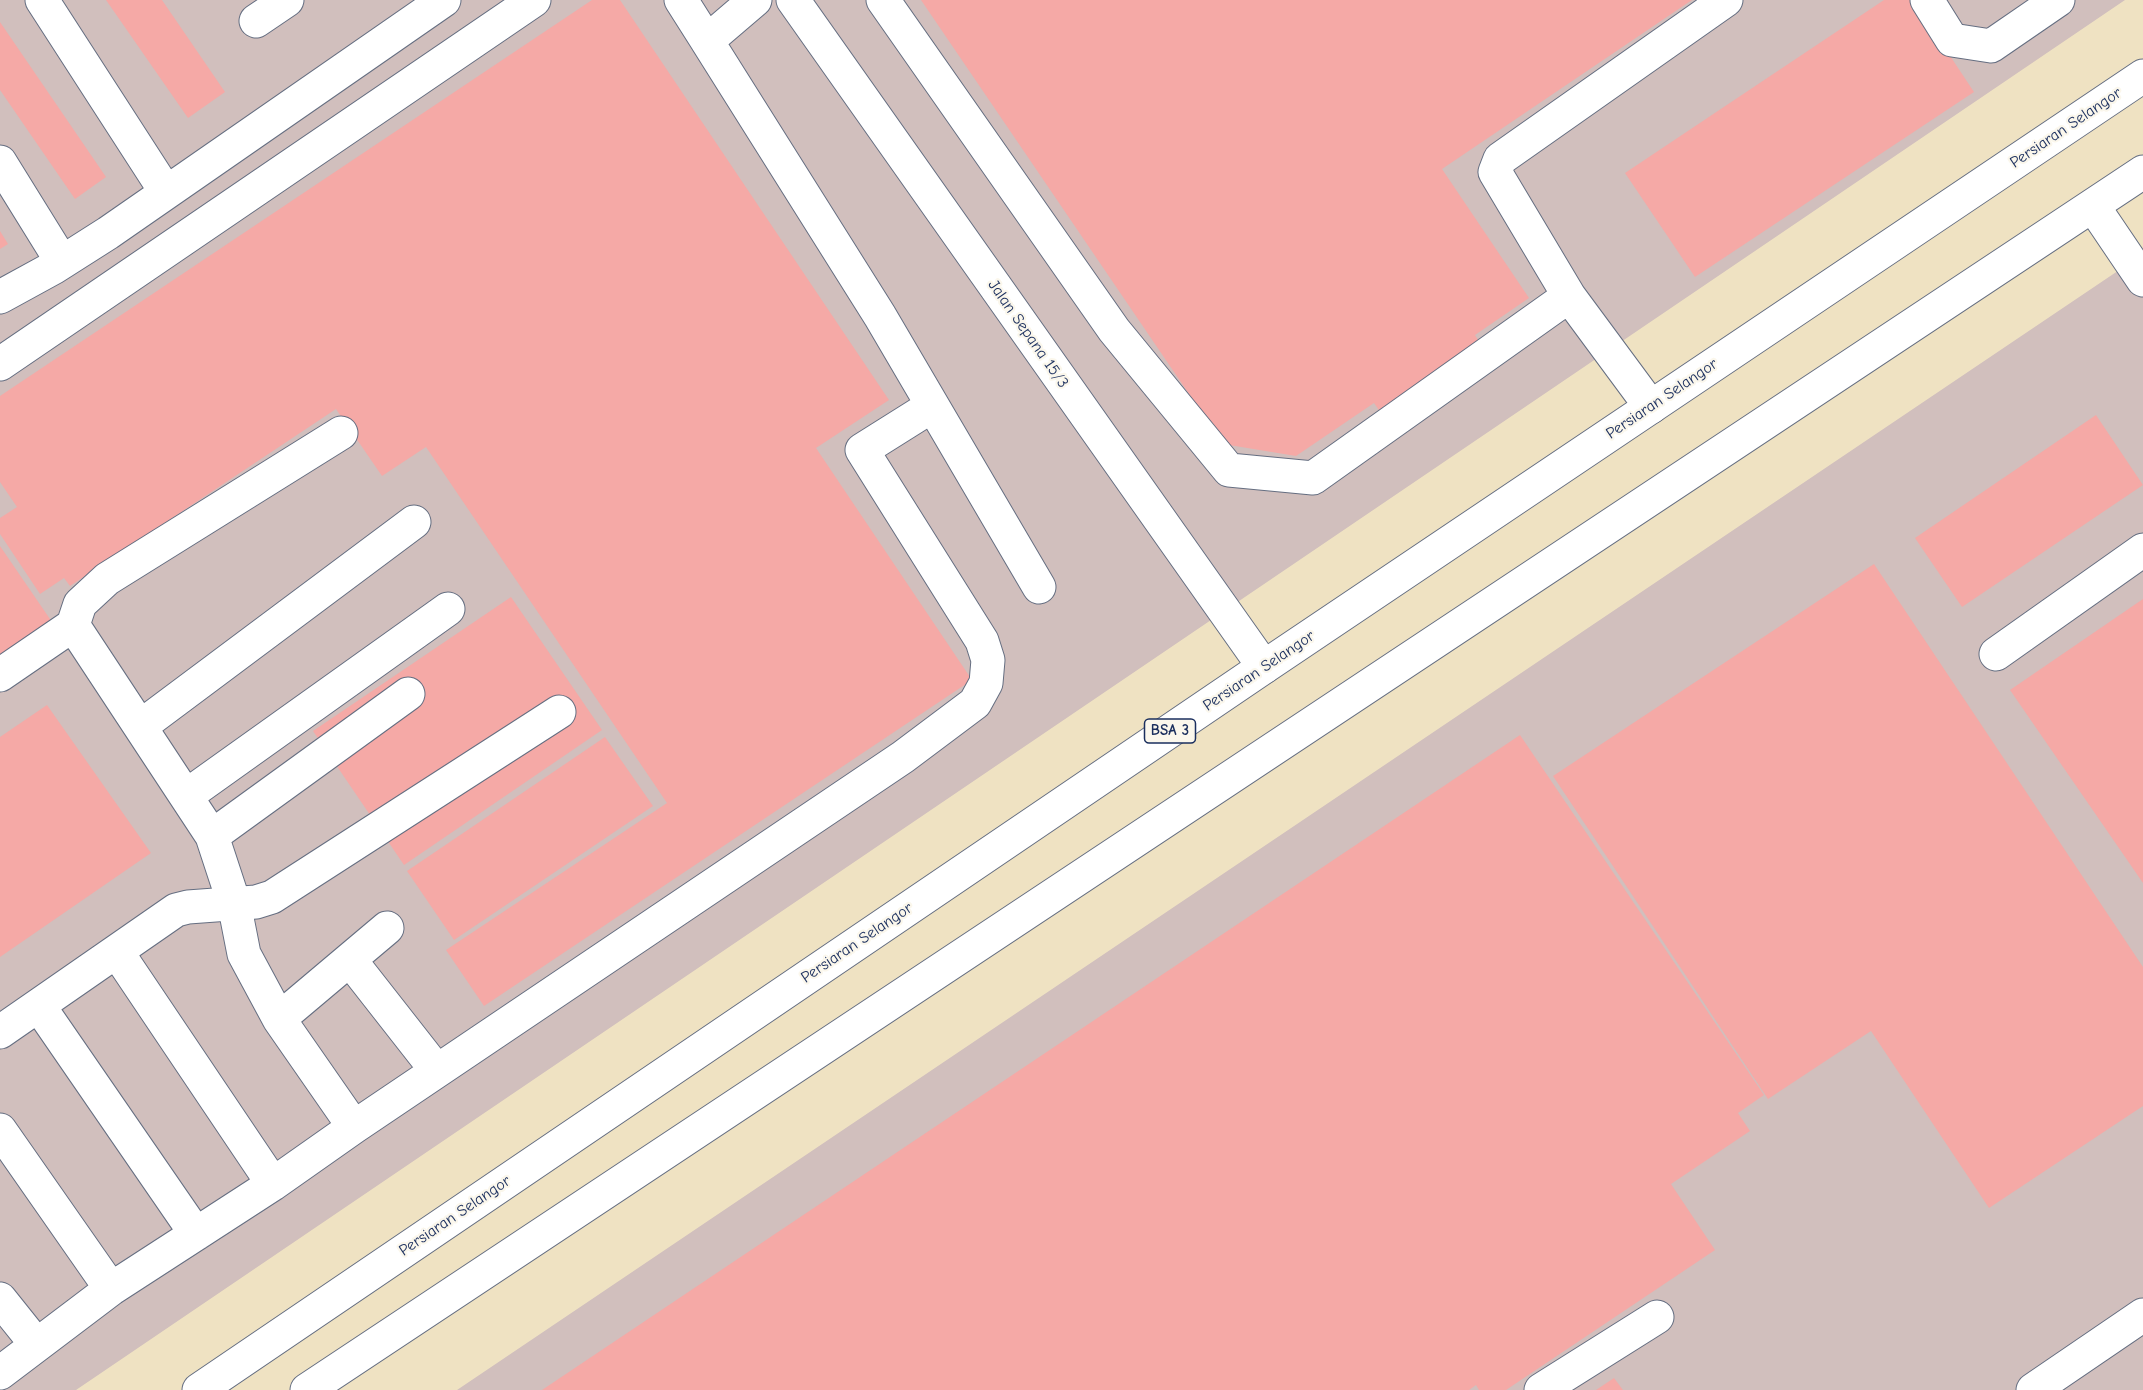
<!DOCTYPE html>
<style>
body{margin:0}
canvas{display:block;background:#efe2c2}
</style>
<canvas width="2143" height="1390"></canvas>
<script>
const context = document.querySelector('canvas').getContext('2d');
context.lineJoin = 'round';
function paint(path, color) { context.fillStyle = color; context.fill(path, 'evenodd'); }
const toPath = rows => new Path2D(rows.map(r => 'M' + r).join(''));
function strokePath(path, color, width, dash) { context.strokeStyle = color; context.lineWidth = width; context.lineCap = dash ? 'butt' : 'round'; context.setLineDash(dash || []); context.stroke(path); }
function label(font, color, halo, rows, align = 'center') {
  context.font = font + ' "Comic Neue",sans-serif'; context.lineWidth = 4.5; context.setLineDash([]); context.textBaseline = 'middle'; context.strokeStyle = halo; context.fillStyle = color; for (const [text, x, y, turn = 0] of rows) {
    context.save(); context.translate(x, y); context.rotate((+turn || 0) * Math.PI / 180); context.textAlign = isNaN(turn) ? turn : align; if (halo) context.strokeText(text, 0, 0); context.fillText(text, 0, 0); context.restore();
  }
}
paint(toPath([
 [0,0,2125,0,76,1390,0,1390],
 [2143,254,2143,1390,457,1390]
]), '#d1bfbd');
paint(toPath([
 [106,0,162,0,225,92,188,118],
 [592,0,620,0,889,400,816,448,972,680,484,1006,446,950,667,803,426,447,382,476,336,409,70,586,64,578,40,594,0,534,0,518,17,507,0,482,0,396],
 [921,0,1692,0,1442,169,1529,298,1475,335,1483,348,1383,416,1374,403,1296,456,1223,444],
 [1884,0,1913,0,1974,92,1695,277,1625,173],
 [0,22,106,177,75,199,0,90],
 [0,231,8,244,0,249],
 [2096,415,2143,485,1962,607,1915,538],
 [0,546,52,622,0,657],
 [1874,564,2143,967,2143,1106,1989,1208,1871,1031,1768,1099,1553,776],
 [511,597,602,730,404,865,313,731],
 [2143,599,2143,883,2010,690],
 [47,705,151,853,0,957,0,737],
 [1520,735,1764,1095,1738,1113,1750,1131,1671,1184,1715,1250,1506,1390,1479,1390,1476,1385,1469,1390,542,1390],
 [605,737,653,806,454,940,407,871],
 [1614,1378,1623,1390,1596,1390]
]), '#f5a9a6');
const minor = toPath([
 [42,0,166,192],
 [681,0,707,41,755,0],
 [793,0,1264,667],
 [883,0,1114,330,1229,470,1313,478,1569,296],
 [1927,0,1952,40,1991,46,2058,0],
 [256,21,287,0],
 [707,41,880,316,1039,587],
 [0,162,62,262],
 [2093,206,2143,280],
 [0,297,53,268,108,233,444,0],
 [0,364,534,0],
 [1651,407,1569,296,1495,172,1500,159,1726,0],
 [341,433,107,579,80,604,73,625,212,836,234,903,244,954,279,1019,354,1127],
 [1996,654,2143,550],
 [0,675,73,625],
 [141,726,414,522],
 [186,796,448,609],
 [212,836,408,694],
 [117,952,273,1184],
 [350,960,437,1071],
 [39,1006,196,1234],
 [279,1019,387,928],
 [0,1032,176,910,188,907,256,902,272,897,559,712],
 [0,1130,111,1289],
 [0,1299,36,1344],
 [0,1373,111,1289,273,1184,354,1127,903,757,975,703,986,683,988,660,982,641,862,450,932,406],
 [1541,1390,1657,1317],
 [2033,1390,2143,1315]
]);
const major = toPath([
 [199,1390,1264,667,2143,76],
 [307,1390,2143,172]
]);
strokePath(minor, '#656e81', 35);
strokePath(major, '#656e81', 35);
strokePath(minor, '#fff', 33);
strokePath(major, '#fff', 33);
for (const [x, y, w] of [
 [1170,731,51]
]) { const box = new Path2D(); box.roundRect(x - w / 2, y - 12, w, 24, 4.5); context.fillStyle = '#fbf7ec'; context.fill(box); strokePath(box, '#1b2f5e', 1.5); }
label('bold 15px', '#1b2f5e', null, [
 ["BSA 3",1170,731]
]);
label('16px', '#1b2f5e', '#fbf7ec', [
 ["Persiaran Selangor",2066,128,-34],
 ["Jalan Sepana 15/3",1028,334,55],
 ["Persiaran Selangor",1662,399,-34],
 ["Persiaran Selangor",1259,671,-34],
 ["Persiaran Selangor",857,943,-34],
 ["Persiaran Selangor",455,1216,-34]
]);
</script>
